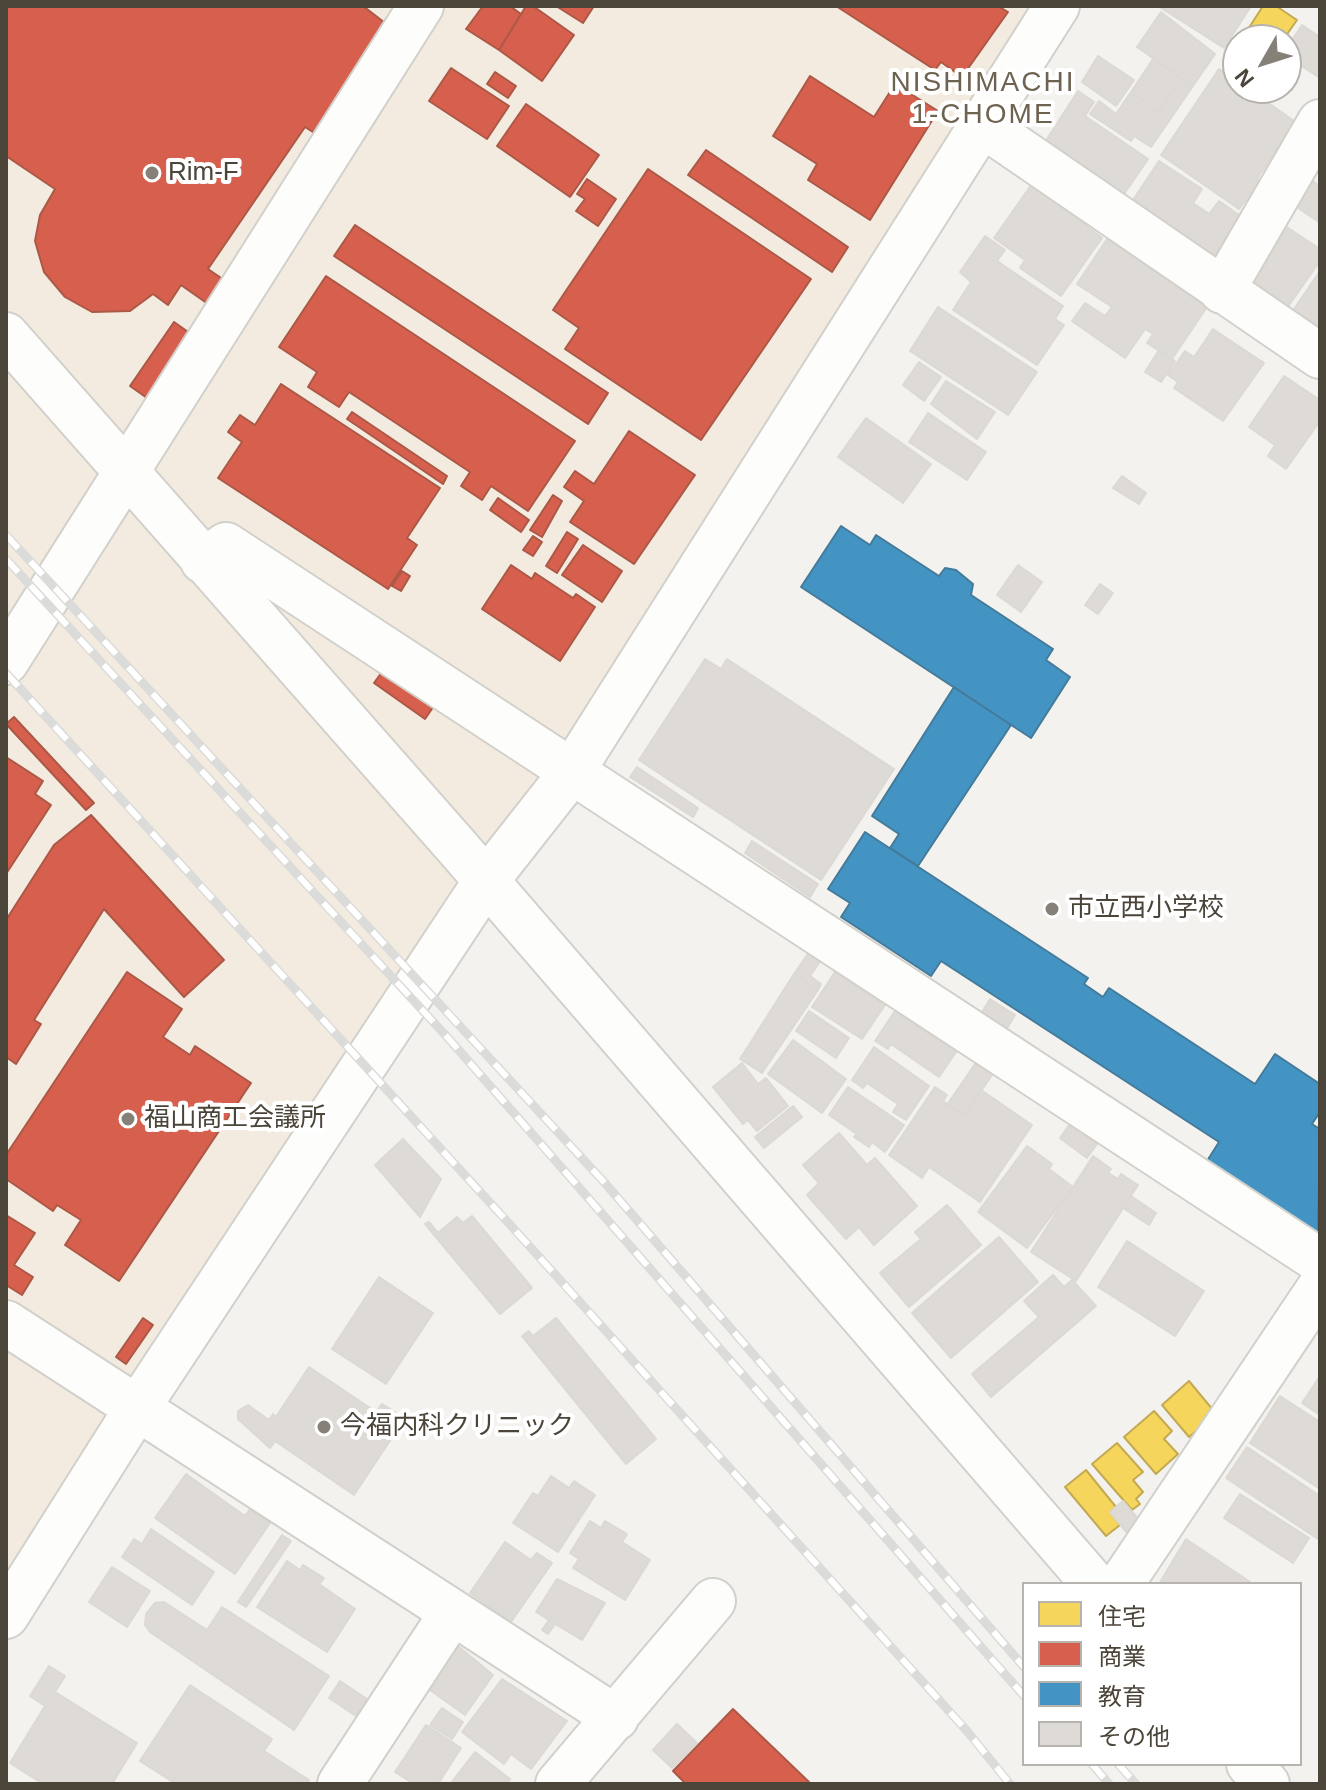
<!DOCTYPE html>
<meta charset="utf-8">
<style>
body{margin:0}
#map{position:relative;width:1326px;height:1790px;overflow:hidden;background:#f4f2ee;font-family:Arial,"Noto Sans JP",sans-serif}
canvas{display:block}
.frame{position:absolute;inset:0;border:8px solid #4b4439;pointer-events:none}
.legend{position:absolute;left:1022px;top:1582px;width:280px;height:184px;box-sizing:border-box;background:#fff;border:2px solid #b7b4b0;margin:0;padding:10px 14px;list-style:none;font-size:24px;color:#4b4439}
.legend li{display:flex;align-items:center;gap:16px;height:40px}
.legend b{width:40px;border:2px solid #b7b4b0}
.north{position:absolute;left:1222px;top:24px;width:80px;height:80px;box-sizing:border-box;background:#fff;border:2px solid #b7b4b0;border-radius:50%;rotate:231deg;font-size:22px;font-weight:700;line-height:32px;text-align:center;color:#4b4439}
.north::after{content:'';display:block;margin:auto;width:28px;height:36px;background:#868178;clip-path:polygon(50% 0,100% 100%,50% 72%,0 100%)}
</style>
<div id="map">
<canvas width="1326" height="1790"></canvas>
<div class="frame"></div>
<ul class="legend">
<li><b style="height:22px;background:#f6d55c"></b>住宅</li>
<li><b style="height:22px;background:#d6604d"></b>商業</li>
<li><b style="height:22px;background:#4393c3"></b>教育</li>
<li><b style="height:22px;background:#dedbd6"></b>その他</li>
</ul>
<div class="north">N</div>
</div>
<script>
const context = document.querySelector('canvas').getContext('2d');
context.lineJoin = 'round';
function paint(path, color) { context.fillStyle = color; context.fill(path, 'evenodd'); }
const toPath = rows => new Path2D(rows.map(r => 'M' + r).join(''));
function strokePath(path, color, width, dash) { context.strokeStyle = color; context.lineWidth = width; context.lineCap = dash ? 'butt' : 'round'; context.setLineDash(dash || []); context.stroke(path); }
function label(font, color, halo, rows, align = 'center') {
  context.font = font + ' Arial,"Noto Sans JP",sans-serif'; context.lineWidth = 8; context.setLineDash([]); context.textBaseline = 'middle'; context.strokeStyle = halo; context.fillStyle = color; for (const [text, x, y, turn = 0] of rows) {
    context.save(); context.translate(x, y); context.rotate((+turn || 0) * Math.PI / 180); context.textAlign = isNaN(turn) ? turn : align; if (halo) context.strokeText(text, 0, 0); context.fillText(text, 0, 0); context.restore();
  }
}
paint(toPath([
 [6,6,1067,6,6,1642]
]), '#f3ebdf');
const homes = toPath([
 [1263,6,1276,6,1297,20,1283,40,1241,40,1263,6],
 [1238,44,1238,74,1224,65,1238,44],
 [1189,1381,1213,1410,1206,1416,1209,1420,1189,1437,1162,1405,1189,1381],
 [1154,1411,1172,1431,1164,1439,1178,1454,1156,1474,1124,1437,1154,1411],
 [1117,1443,1143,1472,1133,1480,1143,1492,1136,1499,1140,1504,1132,1510,1092,1464,1117,1443],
 [1086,1470,1116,1507,1110,1512,1120,1525,1106,1536,1065,1487,1086,1470]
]);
paint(homes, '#f6d55c');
strokePath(homes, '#c3aa52', 2);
const shops = toPath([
 [6,6,363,6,389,26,316,134,305,127,208,269,224,280,208,304,181,285,168,305,153,294,130,311,92,312,65,297,44,272,35,241,40,215,55,189,6,156,6,6],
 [483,6,510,6,521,14,499,50,466,29,483,6],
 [526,6,533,6,574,35,542,81,499,50,526,6],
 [556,6,594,6,583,23,556,6],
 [836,6,998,6,1008,12,962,77,941,62,935,70,836,6],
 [451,68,509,106,487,139,429,101,451,68],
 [495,72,516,86,508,98,487,84,495,72],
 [810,76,874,117,895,84,938,111,870,220,808,180,817,164,773,136,810,76],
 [526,104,599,155,570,197,497,146,526,104],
 [706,150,848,247,832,272,688,175,706,150],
 [648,169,811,279,701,440,565,349,579,328,553,310,648,169],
 [587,179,616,199,598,226,576,211,585,199,577,194,587,179],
 [355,225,608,393,588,424,334,256,355,225],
 [326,276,575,441,528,511,491,486,482,500,461,486,470,472,349,392,339,407,308,387,317,372,279,347,326,276],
 [174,322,191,334,147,398,130,386,174,322],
 [281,384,440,488,407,538,417,545,388,589,218,478,242,442,228,432,240,415,255,425,281,384],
 [352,412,447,476,443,484,347,419,352,412],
 [629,431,695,475,634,564,570,522,584,501,564,487,575,471,594,484,629,431],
 [553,495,562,501,542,537,530,530,553,495],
 [498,498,529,520,521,532,490,510,498,498],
 [567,532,578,539,557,573,546,566,567,532],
 [533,536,542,542,533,556,523,550,533,536],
 [583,545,622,571,602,602,562,575,583,545],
 [511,565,532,579,535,573,573,598,576,594,595,607,560,661,482,609,511,565],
 [402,571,410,576,401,591,392,586,402,571],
 [387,665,438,700,425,719,374,683,387,665],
 [14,717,94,803,86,810,6,724,14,717],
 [6,757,43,781,35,794,51,805,6,874,6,757],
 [91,815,224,960,184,997,104,909,34,1020,41,1024,16,1064,6,1057,6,920,54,845,91,815],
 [127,972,182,1009,163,1037,190,1055,195,1046,251,1083,119,1281,65,1245,81,1220,57,1205,53,1211,6,1179,6,1155,127,972],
 [6,1215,35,1233,14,1265,33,1277,22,1295,6,1285,6,1215],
 [143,1318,153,1325,126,1364,116,1357,143,1318],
 [733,1709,809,1782,807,1784,686,1784,673,1771,733,1709]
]);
paint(shops, '#d6604d');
strokePath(shops, '#ac5847', 2);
const schools = toPath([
 [841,526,870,545,876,535,939,576,945,568,956,570,973,584,971,595,1053,649,1046,660,1070,677,1031,738,801,587,841,526],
 [954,687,1011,725,918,866,890,848,899,834,872,816,954,687],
 [865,832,1088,978,1084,984,1103,997,1109,988,1255,1084,1275,1054,1320,1084,1320,1112,1312,1124,1320,1129,1318,1234,1207,1161,1219,1142,941,961,931,976,841,917,850,903,828,889,865,832]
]);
paint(schools, '#4393c3');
strokePath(schools, '#457b9a', 2);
const building = toPath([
 [1158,6,1251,6,1224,48,1158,6],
 [1161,12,1215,54,1193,86,1137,47,1161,12],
 [1302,25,1320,37,1320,78,1286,56,1286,49,1302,25],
 [1098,56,1134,80,1116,106,1082,82,1098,56],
 [1153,59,1181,78,1159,112,1131,92,1153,59],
 [1219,69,1238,82,1238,88,1247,88,1304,128,1289,152,1279,145,1257,179,1267,186,1254,206,1246,200,1239,209,1161,155,1219,69],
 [1181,78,1193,86,1151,147,1134,136,1131,141,1090,114,1099,101,1116,114,1131,92,1159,112,1181,78],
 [1078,91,1094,102,1085,116,1148,159,1122,197,1049,147,1047,139,1078,91],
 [1159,161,1202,189,1193,203,1209,214,1219,201,1246,220,1218,261,1131,203,1159,161],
 [1311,180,1320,186,1320,223,1294,205,1311,180],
 [1032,184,1102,238,1061,296,1020,268,1025,260,994,238,1032,184],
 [1285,226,1320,249,1320,261,1287,308,1249,281,1285,226],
 [985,236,1005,250,997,261,1063,306,1055,319,1064,325,1037,365,953,310,971,282,960,272,985,236],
 [1107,239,1207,307,1172,359,1147,343,1153,334,1145,329,1125,358,1072,321,1085,303,1105,316,1112,307,1077,284,1107,239],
 [1320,271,1320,330,1292,312,1320,271],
 [938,307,1037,372,1008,415,910,351,938,307],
 [1213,329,1264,363,1223,421,1174,388,1178,382,1168,375,1185,351,1194,357,1213,329],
 [1159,350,1175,361,1161,382,1145,372,1159,350],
 [919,362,941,377,924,401,903,385,919,362],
 [1284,376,1320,400,1320,421,1286,469,1268,456,1275,445,1249,427,1284,376],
 [946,381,995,412,977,439,931,404,946,381],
 [928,413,986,452,967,480,909,442,928,413],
 [866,418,931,464,903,503,838,457,866,418],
 [1122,476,1146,493,1139,504,1113,488,1122,476],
 [1018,565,1042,582,1021,612,997,595,1018,565],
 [1100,584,1113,593,1098,614,1085,605,1100,584],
 [705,659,721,669,727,659,894,769,821,880,639,760,705,659],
 [637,767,698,808,693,817,630,777,637,767],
 [752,841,818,884,810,897,745,853,752,841],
 [809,952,821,960,810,976,821,984,818,990,794,974,809,952],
 [835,972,885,1005,862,1039,812,1007,835,972],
 [794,974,818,990,762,1073,740,1059,794,974],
 [990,999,1015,1015,1006,1030,981,1014,990,999],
 [809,1011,849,1038,836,1058,796,1031,809,1011],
 [895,1011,956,1052,939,1077,891,1044,888,1049,875,1041,895,1011],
 [793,1040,846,1079,822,1113,768,1074,793,1040],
 [874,1047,929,1086,906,1120,893,1112,898,1104,867,1083,863,1088,852,1080,874,1047],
 [742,1063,758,1084,766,1078,788,1106,757,1131,748,1120,743,1124,713,1087,742,1063],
 [975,1064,992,1075,964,1116,947,1105,975,1064],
 [848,1087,904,1125,885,1152,872,1142,869,1147,854,1137,857,1134,829,1115,848,1087],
 [935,1087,947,1095,943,1101,964,1116,981,1090,1032,1125,980,1202,929,1167,922,1178,889,1155,935,1087],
 [793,1106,802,1117,764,1148,755,1137,793,1106],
 [1070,1124,1097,1144,1087,1158,1060,1138,1070,1124],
 [839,1133,867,1165,875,1158,917,1206,874,1245,859,1227,846,1239,807,1195,819,1183,803,1165,839,1133],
 [403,1139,441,1179,420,1217,375,1165,403,1139],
 [1027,1146,1052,1164,1049,1169,1073,1187,1027,1248,978,1212,1027,1146],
 [1093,1156,1111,1169,1108,1173,1118,1179,1121,1174,1138,1185,1076,1281,1031,1252,1093,1156],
 [1131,1196,1156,1213,1149,1225,1123,1208,1131,1196],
 [947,1205,981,1245,909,1307,880,1273,921,1239,915,1232,947,1205],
 [472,1216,532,1288,500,1314,425,1224,429,1222,438,1233,457,1217,463,1223,472,1216],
 [999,1237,1038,1282,951,1358,912,1313,999,1237],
 [1127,1241,1204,1291,1175,1336,1098,1287,1127,1241],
 [1053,1275,1064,1287,1072,1280,1096,1306,991,1397,972,1374,1039,1317,1024,1301,1053,1275],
 [379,1277,433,1313,386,1384,332,1349,379,1277],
 [556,1318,656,1439,626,1464,522,1336,529,1331,533,1336,556,1318],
 [309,1367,376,1412,382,1404,405,1418,354,1495,275,1441,270,1448,238,1419,238,1411,248,1405,269,1420,273,1414,276,1417,309,1367],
 [1320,1376,1320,1415,1302,1403,1320,1376],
 [1280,1396,1320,1422,1320,1489,1250,1443,1280,1396],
 [1247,1447,1320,1496,1318,1539,1226,1478,1247,1447],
 [186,1474,245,1516,250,1509,270,1523,235,1574,155,1518,186,1474],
 [551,1476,569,1488,574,1481,595,1495,558,1552,513,1523,533,1493,538,1496,551,1476],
 [1240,1494,1309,1538,1293,1563,1224,1518,1240,1494],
 [1123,1501,1145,1527,1131,1538,1110,1512,1123,1501],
 [590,1521,601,1528,605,1521,627,1534,622,1542,650,1560,625,1600,573,1568,579,1559,570,1553,590,1521],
 [151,1529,214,1572,192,1605,122,1557,134,1539,142,1544,151,1529],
 [282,1535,291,1541,246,1607,238,1602,282,1535],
 [1186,1539,1253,1584,1159,1584,1186,1539],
 [505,1542,531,1560,537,1553,552,1563,511,1622,470,1593,505,1542],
 [287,1561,300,1570,303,1565,324,1578,319,1584,355,1609,327,1652,257,1607,287,1561],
 [112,1567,150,1591,127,1627,89,1602,112,1567],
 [557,1579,605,1603,582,1640,555,1624,548,1634,542,1630,549,1620,536,1612,557,1579],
 [164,1602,207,1630,222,1607,329,1676,294,1730,150,1632,145,1625,146,1614,155,1603,164,1602],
 [453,1642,493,1675,465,1715,423,1685,453,1642],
 [49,1666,65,1676,55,1692,137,1743,112,1784,43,1784,10,1763,45,1706,30,1696,49,1666],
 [502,1679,567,1721,531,1769,511,1754,504,1764,462,1732,502,1679],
 [340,1681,367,1699,356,1716,329,1698,340,1681],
 [190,1685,272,1739,264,1751,309,1780,306,1784,176,1784,140,1761,190,1685],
 [442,1708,463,1722,452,1739,430,1725,442,1708],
 [677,1724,697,1743,672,1768,653,1750,677,1724],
 [426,1725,461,1748,438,1784,414,1784,395,1772,426,1725],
 [475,1752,510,1779,507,1784,451,1783,475,1752]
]);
paint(building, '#dedbd6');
strokePath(building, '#dcd9d4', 2);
const minor = toPath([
 [983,125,1320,356],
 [1222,291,1320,122],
 [6,335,457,847,1094,1584],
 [203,561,226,545,1320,1261],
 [6,662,421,6],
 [6,1323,616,1718],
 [1121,1584,1320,1287],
 [6,1616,136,1410,486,881,571,773,1057,6],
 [1249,1764,1267,1784],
 [340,1784,452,1613],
 [558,1784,713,1601]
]);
strokePath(minor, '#d2d0cb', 48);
strokePath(minor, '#fdfdfc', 44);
const rail = toPath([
 [6,535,604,1182,1024,1667],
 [6,559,449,1039,1024,1696],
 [6,673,504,1218,967,1731,1010,1784],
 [1092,1764,1109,1784],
 [1118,1764,1136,1784]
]);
strokePath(rail, '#dbdbda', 9);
strokePath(rail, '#fff', 6, [18]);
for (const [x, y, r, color] of [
 [152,173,8,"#868178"],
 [1052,909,8,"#868178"],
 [128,1119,8,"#868178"],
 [324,1427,8,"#868178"]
]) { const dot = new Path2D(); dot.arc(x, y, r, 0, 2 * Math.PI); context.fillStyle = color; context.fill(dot); strokePath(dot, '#fff', 3); }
label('26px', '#4b4439', '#fff', [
 ["Rim-F",168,173],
 ["市立西小学校",1068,909],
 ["福山商工会議所",144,1119],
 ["今福内科クリニック",340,1427]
], 'left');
context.letterSpacing = '2px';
label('28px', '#6e6250', '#fff', [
 ["NISHIMACHI",983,83],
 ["1-CHOME",983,115]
]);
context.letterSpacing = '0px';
</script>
